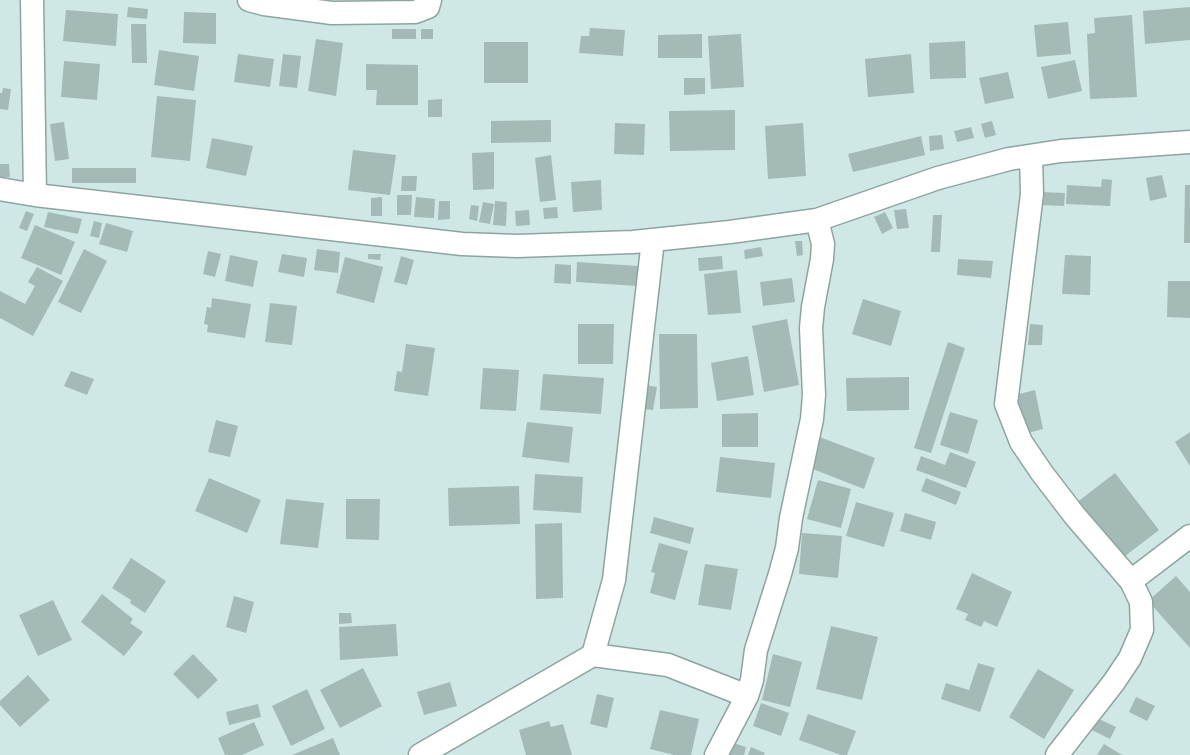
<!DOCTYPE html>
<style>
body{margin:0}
canvas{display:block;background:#d0e8e5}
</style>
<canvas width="1190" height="755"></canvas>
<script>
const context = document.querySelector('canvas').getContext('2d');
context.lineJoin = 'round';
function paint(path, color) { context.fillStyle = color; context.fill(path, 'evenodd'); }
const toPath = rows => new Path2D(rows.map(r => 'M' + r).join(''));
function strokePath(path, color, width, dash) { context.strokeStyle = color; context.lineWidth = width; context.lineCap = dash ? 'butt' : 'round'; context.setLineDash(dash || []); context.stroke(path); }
paint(toPath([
 [128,7,148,9,147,19,127,17],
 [1190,7,1190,40,1145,44,1143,11],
 [66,10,118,14,116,46,63,41],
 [184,12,216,13,216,44,183,43],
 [1132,15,1137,97,1090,99,1087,34,1095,33,1094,18],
 [1068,22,1071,54,1037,57,1034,25],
 [131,24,146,24,147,63,132,63],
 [590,28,625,30,623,56,579,53,581,36,589,36],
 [392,29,416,29,416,39,392,39],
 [421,29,433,29,433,39,421,39],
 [702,34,702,58,658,58,658,35],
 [741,34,744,87,711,89,708,36],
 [316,39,343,43,336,96,308,91],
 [965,41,966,78,930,79,929,43],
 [484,42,528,42,528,83,484,83],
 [159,50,199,56,194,91,154,85],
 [238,54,274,59,270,87,234,82],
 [283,54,301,56,297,88,279,86],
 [911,54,914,93,868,97,865,59],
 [1075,60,1082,91,1048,99,1041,67],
 [64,61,100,64,97,100,61,97],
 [366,64,418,65,418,105,376,105,377,90,366,90],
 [1008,72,1014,98,985,104,979,78],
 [684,78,705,78,705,94,684,95],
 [3,88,11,89,8,110,0,109,0,93,2,93],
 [157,96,196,100,190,161,151,157],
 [442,99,442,117,428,117,428,100],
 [735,110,735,150,670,151,669,111],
 [551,120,551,142,491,143,491,121],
 [992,121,996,135,985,138,981,124],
 [64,122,69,159,55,161,50,124],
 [615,123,645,124,644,155,614,154],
 [803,123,806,176,768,179,765,126],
 [971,127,974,138,957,142,954,131],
 [942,135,944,149,930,151,929,136],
 [921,136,925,155,853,172,848,154],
 [212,138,253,146,246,176,206,168],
 [353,150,396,155,390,195,348,190],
 [494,152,494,189,473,190,472,153],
 [551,155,556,200,540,202,535,158],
 [0,164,9,164,10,177,0,177],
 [72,168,136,168,136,183,72,183],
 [1162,175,1167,197,1150,201,1146,178],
 [402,176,417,176,416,191,401,191],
 [1102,179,1112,180,1110,206,1066,204,1067,185,1101,187],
 [601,180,602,210,573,212,571,182],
 [1185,185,1190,185,1190,243,1184,243],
 [1040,192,1065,193,1064,206,1039,205],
 [397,195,412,195,411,215,397,215],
 [382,197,382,216,371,216,371,198],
 [416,197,435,199,434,218,414,217],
 [439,201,450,201,450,219,438,220],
 [495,201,507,202,506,226,493,225],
 [483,202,494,204,490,224,479,222],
 [471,205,479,206,477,221,469,219],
 [557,207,558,218,544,219,543,208],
 [906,209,909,228,897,229,894,210],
 [529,210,530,225,516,226,515,211],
 [26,211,34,214,27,231,19,228],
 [48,212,82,219,78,234,44,227],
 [885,212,893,228,882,234,874,217],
 [933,215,942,215,940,252,931,252],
 [94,221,102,223,99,238,90,236],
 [106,223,133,231,127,252,99,244],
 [35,225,75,242,61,275,21,258],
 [795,241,802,241,803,255,797,256],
 [761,247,763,256,745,259,744,250],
 [84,249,107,261,81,313,58,302],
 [317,249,340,252,338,273,314,270],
 [208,251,221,254,215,277,203,274],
 [282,254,307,258,304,277,278,272],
 [368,254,381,254,380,260,368,259],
 [230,255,258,261,253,287,225,281],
 [1065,255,1091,256,1090,295,1062,294],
 [401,256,414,260,407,285,394,282],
 [722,256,723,269,699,271,698,258],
 [345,257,383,267,374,303,336,293],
 [958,259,993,261,991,278,957,275],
 [577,262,638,266,637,286,576,282],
 [555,264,571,265,571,284,554,283],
 [37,267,63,281,33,336,0,318,0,291,25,304,35,286,28,282],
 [737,270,741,313,708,315,704,274],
 [792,278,795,302,763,306,760,282],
 [1168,281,1190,281,1190,318,1167,317],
 [212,298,251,304,245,338,207,332,208,325,204,324,207,307,211,308],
 [863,299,901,311,891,346,852,334],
 [270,303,297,306,292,345,265,342],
 [787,319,799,385,764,392,752,326],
 [578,324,614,324,613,364,578,364],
 [1030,324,1043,325,1042,345,1028,345],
 [659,334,697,334,698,408,660,409],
 [948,342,965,348,931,453,914,448],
 [406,344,435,348,428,396,394,391,397,371,402,372],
 [748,356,754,395,717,401,711,363],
 [483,368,519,370,516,411,480,409],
 [71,371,94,379,87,395,64,386],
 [543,374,604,378,601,414,540,410],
 [909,377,909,410,847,411,846,378],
 [646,385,657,387,653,410,643,409],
 [1035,390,1043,429,1024,434,1015,395],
 [950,412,978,420,968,454,940,445],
 [758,413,758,447,722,447,722,414],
 [216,420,238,426,230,457,208,452],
 [527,422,573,427,569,463,522,457],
 [1190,432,1190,466,1175,442],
 [817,436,875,458,864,489,805,466],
 [950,452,976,462,966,488,916,470,921,456,945,465],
 [720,457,775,463,771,498,716,492],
 [1115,473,1159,530,1120,560,1076,503],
 [535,474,583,477,581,513,533,510],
 [209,478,261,500,247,533,195,511],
 [926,478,961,492,956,505,921,491],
 [818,480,851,489,841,528,807,519],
 [519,486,520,524,449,526,448,488],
 [286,499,324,503,318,548,280,544],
 [346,499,380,499,379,540,346,539],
 [856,502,894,513,884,547,846,536],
 [905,513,936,522,931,540,900,531],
 [654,517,694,528,690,544,650,533],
 [562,523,563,598,536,599,535,524],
 [802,533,842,536,838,578,799,574],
 [659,543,688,551,675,600,650,593,655,573,651,572],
 [131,558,166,581,145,613,130,603,131,600,112,588],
 [705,564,738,569,731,610,698,605],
 [972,573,1012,592,997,627,984,621,981,627,965,620,968,614,956,609],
 [1176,576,1190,592,1190,648,1148,601],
 [102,594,133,619,130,623,143,632,124,656,81,622],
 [234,596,254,602,246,633,226,627],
 [53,600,72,640,38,656,19,615],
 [339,613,351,613,352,623,339,624],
 [396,624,398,656,340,660,339,627],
 [831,626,878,637,862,700,816,689],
 [193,654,218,680,198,699,173,674],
 [773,654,802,662,790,707,762,700],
 [978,663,995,668,980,712,941,699,946,683,969,690],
 [363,668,382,706,340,728,320,690],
 [1038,669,1074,690,1044,739,1009,717],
 [28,675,50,700,20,727,0,705,0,701],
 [450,682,457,706,424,715,417,692],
 [307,689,325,729,291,746,272,706],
 [597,694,614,698,607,728,590,724],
 [1136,697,1155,706,1147,721,1129,712],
 [761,703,789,713,781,736,753,726],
 [258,704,261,717,229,725,226,712],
 [660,710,699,719,691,755,674,755,650,749],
 [808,714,856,731,847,755,841,755,799,740],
 [1097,718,1116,727,1110,739,1092,730],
 [549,721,551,727,563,724,572,755,526,755,519,730],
 [254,722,264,745,242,755,225,755,218,738],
 [333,738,340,755,292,755],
 [727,741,746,747,744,755,722,755],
 [1104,744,1122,755,1097,755],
 [751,747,765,753,764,755,748,755]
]), '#a3bab7');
const minor = toPath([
 [32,0,35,195],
 [249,0,264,4,332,13,415,12,428,7,430,0],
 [1031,156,1032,194,1006,404,1021,442,1042,473,1075,516,1131,581,1141,602,1142,630,1130,658,1114,682,1057,755],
 [0,189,35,195,462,244,517,246,633,242,730,232,817,220,938,178,1009,159,1061,151,1190,142],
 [1131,581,1190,536],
 [593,655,614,580,653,240],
 [420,755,593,655,668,665,747,696],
 [716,755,747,696,752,680,756,650,780,574,787,548,791,518,812,419,814,395,811,328,813,307,822,259,823,244,817,220]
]);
strokePath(minor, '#8ea4a1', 25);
strokePath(minor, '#fff', 22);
</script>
